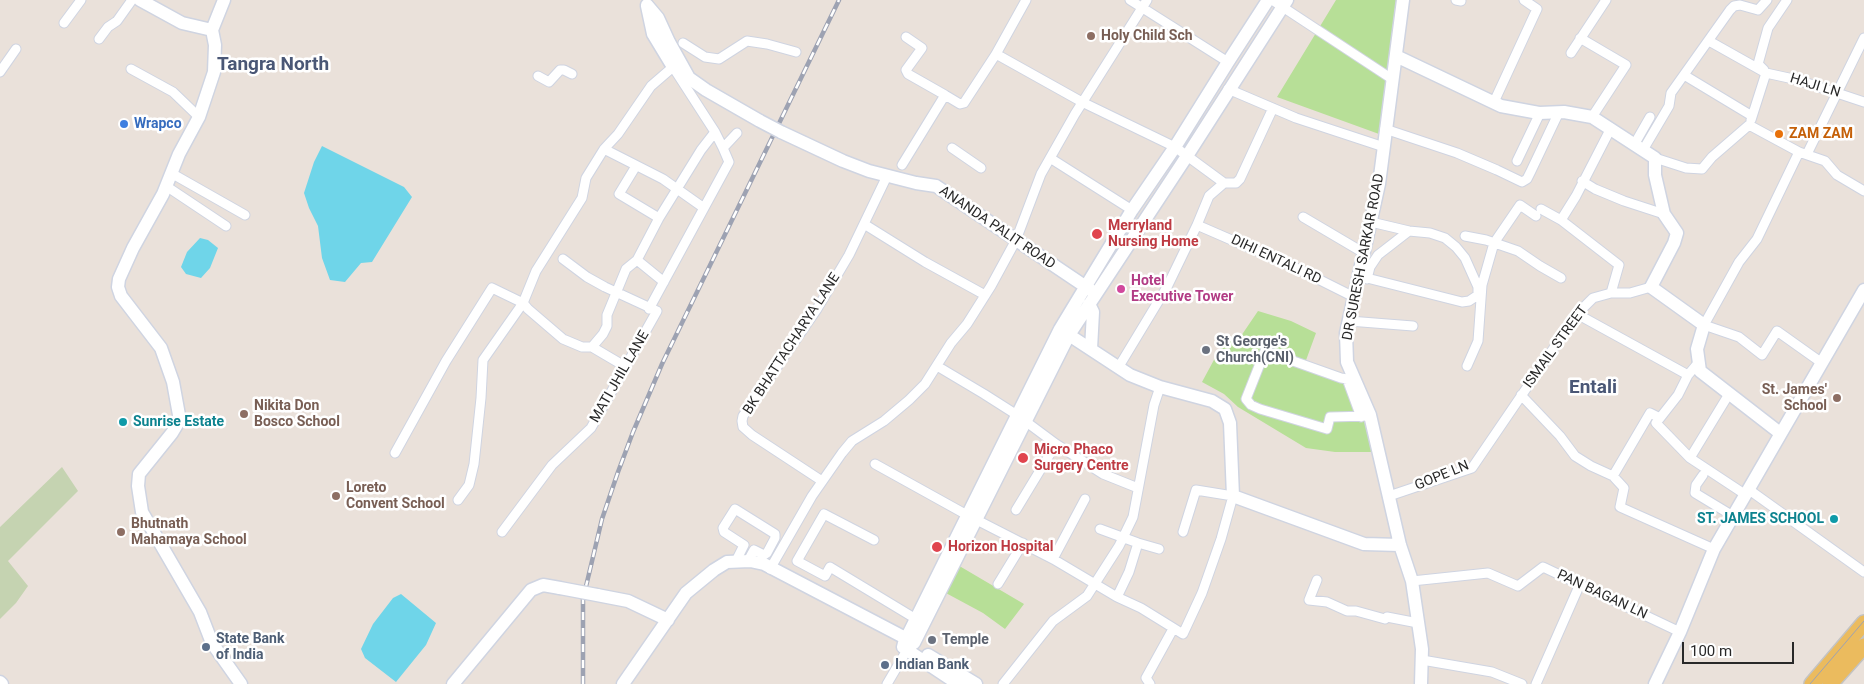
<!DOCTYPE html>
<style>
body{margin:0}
#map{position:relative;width:1864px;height:684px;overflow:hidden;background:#eae1da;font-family:Roboto,sans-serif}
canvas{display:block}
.scale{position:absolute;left:1682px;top:642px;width:112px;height:22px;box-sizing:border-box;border:2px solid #282828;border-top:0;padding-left:6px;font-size:15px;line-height:18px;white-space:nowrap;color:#282828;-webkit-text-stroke:4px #fff;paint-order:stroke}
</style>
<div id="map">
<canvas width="1864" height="684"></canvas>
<div class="scale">100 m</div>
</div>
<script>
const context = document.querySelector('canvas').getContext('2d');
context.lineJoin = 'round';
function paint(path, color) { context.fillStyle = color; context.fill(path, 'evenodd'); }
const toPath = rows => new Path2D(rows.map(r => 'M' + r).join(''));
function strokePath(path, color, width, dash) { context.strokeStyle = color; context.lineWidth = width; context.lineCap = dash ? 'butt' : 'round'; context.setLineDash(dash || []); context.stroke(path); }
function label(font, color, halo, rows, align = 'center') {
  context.font = font + ' Roboto,sans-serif'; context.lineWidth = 5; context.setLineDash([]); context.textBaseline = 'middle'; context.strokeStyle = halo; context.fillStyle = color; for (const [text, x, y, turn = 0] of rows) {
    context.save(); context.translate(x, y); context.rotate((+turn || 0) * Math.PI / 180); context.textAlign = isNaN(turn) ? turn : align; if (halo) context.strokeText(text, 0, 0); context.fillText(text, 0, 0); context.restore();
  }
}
paint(toPath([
 [1336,0,1396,0,1379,134,1277,97],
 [1258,311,1291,321,1316,333,1305,363,1348,375,1375,452,1335,452,1306,448,1238,407,1224,394,1202,382,1222,345,1241,336],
 [956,564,1024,604,1005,629,983,613,944,592]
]), '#b7df97');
paint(toPath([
 [62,467,78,491,8,561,28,586,16,603,0,619,0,527]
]), '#c5d3b1');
paint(toPath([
 [322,146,404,187,412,197,372,262,361,263,345,282,330,280,322,258,318,226,309,208,304,193,314,162],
 [200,238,208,240,218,248,210,268,201,278,186,274,181,267,187,252],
 [401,594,436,623,426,645,396,682,365,658,361,649,373,624,393,598]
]), '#6fd5e9');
const street = toPath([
 [1026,0,996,54,1082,102,1175,147,1224,183,1209,196,1197,225,1167,287,1118,368],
 [1130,0,1228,62],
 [1272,0,1392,79],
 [1456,0,1461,1],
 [64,23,81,0],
 [906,37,922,48,906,70,908,74,945,95],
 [1580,38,1626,65,1592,117],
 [99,39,108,27,117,21,132,0],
 [1709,41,1766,73,1798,80,1864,102],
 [683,43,705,57,719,59,747,41,767,44,796,52],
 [1571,53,1606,0],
 [131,69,173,92,199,117],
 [1764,70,1758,64,1768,28,1787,0],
 [0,72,16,49],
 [1684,75,1752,116],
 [538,76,549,82,560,70,564,70,572,74],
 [1228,89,1296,118,1384,147],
 [1494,102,1537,9,1524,0],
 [1751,120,1766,73],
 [1749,125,1799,152,1825,161,1837,175,1864,191],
 [1385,129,1457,153,1497,170,1522,182,1527,179,1531,171,1559,112],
 [1634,145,1650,117],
 [952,148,981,168],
 [604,149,663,179,704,208],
 [1643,150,1669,106,1671,93,1730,10,1734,6,1740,5,1758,10,1767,0],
 [1799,152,1757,239,1739,262,1704,325,1739,337,1762,355,1777,331,1822,363],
 [1807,154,1864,38],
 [1050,158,1132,210],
 [1655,158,1686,168,1702,169,1712,157,1749,125],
 [1517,161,1540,113],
 [902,165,945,95,960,104,964,103,996,54],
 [636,166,619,194,659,218],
 [171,173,245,215],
 [1582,181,1595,189,1624,201,1664,214],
 [1224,183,1236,183,1240,179,1273,108],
 [166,186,226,226],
 [1541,209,1561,220,1619,265,1611,293],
 [1303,217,1364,253],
 [1561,220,1576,196,1611,128],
 [864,224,925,262,985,295],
 [1197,225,1296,268,1354,297],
 [1465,236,1486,240,1518,251,1540,266,1561,278],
 [637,260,664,282],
 [1359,276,1462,302,1469,301,1478,295,1478,287,1465,258,1456,247,1445,238,1430,233,1409,231,1371,222],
 [1367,279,1370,267,1378,255,1409,231],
 [649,309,729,162,723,148,737,133],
 [1577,314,1688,375],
 [1349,321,1413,326],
 [592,347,603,334,607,326,607,315,626,269,637,260,659,218,701,150,715,132],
 [1699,362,1688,375,1678,395,1656,423,1690,458,1746,495],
 [937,366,984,394,1017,415,1056,444,1103,474,1138,488],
 [1467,366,1478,341,1482,285,1494,243,1520,205,1536,216],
 [1347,379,1361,417],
 [1354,380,1341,378,1265,351,1246,399,1251,405,1260,409,1327,429,1330,417,1370,416],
 [1521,395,1560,436,1575,456,1591,466,1613,476,1624,488,1620,507,1714,549],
 [395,453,446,361,492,288,523,303,528,309,563,339,582,347,592,347,626,367],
 [1690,458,1729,394],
 [875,464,967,515,1053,559,1117,597,1141,608,1183,634,1202,593,1221,539,1233,496,1196,490,1183,532],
 [1703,475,1696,485,1695,493,1733,516],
 [1613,476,1650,413,1660,418],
 [822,481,752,435,743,427,742,421,743,416,817,309,849,255,887,176],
 [1748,489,1864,572],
 [1389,496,1472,468,1577,314,1593,298,1611,293,1630,293,1651,287],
 [458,500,469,485,474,464,481,398,483,360,523,303,536,271,582,198,586,178,604,149,618,134,651,86,673,67,715,132,723,148],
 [1016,510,1056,444],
 [1100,529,1138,543,1159,549],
 [502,532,552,465,591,428,657,311,605,287,587,277,563,259],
 [874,540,824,514,797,561,825,576,830,567,916,619],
 [1053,559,1085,499],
 [736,561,744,545,724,532,723,528,735,509,775,534,775,538,767,553,764,555,754,550,748,561],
 [770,569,812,496,842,453,852,441,884,421,909,400,925,384,951,343,967,324,991,286,1016,240,1041,174,1075,114,1147,0],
 [1317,580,1309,600,1327,602,1347,611,1356,611,1385,619,1387,617,1418,623],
 [1412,581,1488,573,1518,586,1543,567,1680,632],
 [998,584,1023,543],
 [1117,597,1129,572,1138,543],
 [1422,660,1492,672,1522,684],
 [887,684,907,650],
 [1003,684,1053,621,1087,596,1119,546,1133,517,1154,405,1160,387],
 [1150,684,1146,678,1173,629],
 [1536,684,1580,584]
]);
const secondary = toPath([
 [140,0,182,23,212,30],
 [224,0,212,30,215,45,214,72,199,117,179,154,163,194,133,248,119,279,118,287,121,296,161,348,173,382,179,415,178,423,172,433,139,474,138,486,142,512,200,612,212,643,241,684],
 [1403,0,1379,184,1346,333,1347,362,1370,415,1400,545,1412,581,1422,649,1421,684],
 [647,5,658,18,669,42,689,78,706,90,760,121],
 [647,6,653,34,673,67],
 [1396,56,1501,106,1539,113,1564,112,1592,117,1655,158,1655,175,1664,214,1677,233,1674,243,1651,287,1704,325,1697,349,1700,371,1780,433],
 [781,132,843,161,869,171,916,183,936,186,1092,291],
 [1089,304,1093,312,1091,349],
 [1069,335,1130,375,1160,387,1212,401,1225,409,1230,423,1233,496,1364,544,1400,545],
 [597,595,628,601,668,620],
 [914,643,1069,335,1187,156,1287,0],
 [928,655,976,684],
 [0,682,2,684],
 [453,684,531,590,543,585,560,588],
 [623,684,686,593,714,570,727,562,750,561,764,564,913,642],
 [958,684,907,650,903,647,904,643,1060,329,1132,210,1175,147,1228,62,1268,0],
 [1655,684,1680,632,1714,549,1864,290]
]);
const primary = toPath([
 [1812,684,1864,623],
 [1830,684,1864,646]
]);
strokePath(street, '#cfd4e1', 11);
strokePath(secondary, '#cfd4e1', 15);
strokePath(primary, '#c3c3c3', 18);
strokePath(street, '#fff', 9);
strokePath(secondary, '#fff', 12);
strokePath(primary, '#ebbb5e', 15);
strokePath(toPath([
 [1810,684,1864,621]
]), '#9da2b2', 1);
const rail = toPath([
 [583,684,583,599,602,519,618,472,633,432,662,364,839,0]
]);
strokePath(rail, '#9da2b2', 4.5);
strokePath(rail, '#fff', 2.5, [8]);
const secondaryBridge = toPath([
 [760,121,781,132],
 [560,588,597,595]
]);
strokePath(secondaryBridge, '#cfd4e1', 15, []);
strokePath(secondaryBridge, '#fff', 12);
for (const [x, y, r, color] of [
 [1091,36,5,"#8d6e63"],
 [124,124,5,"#3f7fe0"],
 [1779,134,5,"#e8710a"],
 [1097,234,6,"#e0444e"],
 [1121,289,5,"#d1479c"],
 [1206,350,5,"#6b7280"],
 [1837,398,5,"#8d6e63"],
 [244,414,5,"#8d6e63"],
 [123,422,5,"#0f9aa8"],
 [1023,458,6,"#e0444e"],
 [336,496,5,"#8d6e63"],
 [1834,519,5,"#0f9aa8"],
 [121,532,5,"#8d6e63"],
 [937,547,6,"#e0444e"],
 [932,640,5,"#6b7280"],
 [206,647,5,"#5c6f8a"],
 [885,665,5,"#5c6f8a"]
]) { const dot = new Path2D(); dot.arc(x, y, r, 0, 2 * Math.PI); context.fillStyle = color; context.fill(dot); strokePath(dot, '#fff', 2); }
label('bold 14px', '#785e54', '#fff', [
 ["Holy Child Sch",1101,36],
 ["St. James'",1827,390,"right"],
 ["School",1827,406,"right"],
 ["Nikita Don",254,406],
 ["Bosco School",254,422],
 ["Loreto",346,488],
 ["Convent School",346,504],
 ["Bhutnath",131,524],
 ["Mahamaya School",131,540]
], 'left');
label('14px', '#282828', '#fff', [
 ["HAJI LN",1815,86,17],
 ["ANANDA PALIT ROAD",997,228,34],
 ["DR SURESH SARKAR ROAD",1364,257,-79],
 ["DIHI ENTALI RD",1276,260,25],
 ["BK BHATTACHARYA LANE",792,344,-57],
 ["ISMAIL STREET",1556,347,-54],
 ["MATI JHIL LANE",620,377,-60],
 ["GOPE LN",1442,476,-22],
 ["PAN BAGAN LN",1602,595,25]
]);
label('bold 14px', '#366cbe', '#fff', [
 ["Wrapco",134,124]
], 'left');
label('bold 14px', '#c56008', '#fff', [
 ["ZAM ZAM",1789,134]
], 'left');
label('bold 14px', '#be3a42', '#fff', [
 ["Merryland",1108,226],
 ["Nursing Home",1108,242],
 ["Micro Phaco",1034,450],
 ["Surgery Centre",1034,466],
 ["Horizon Hospital",948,547]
], 'left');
label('bold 14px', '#b23c85', '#fff', [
 ["Hotel",1131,281],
 ["Executive Tower",1131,297]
], 'left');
label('bold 14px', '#5b616d', '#fff', [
 ["St George's",1216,342],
 ["Church(CNI)",1216,358],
 ["Temple",942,640]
], 'left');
label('bold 14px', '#0d838f', '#fff', [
 ["Sunrise Estate",133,422],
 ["ST. JAMES SCHOOL",1824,519,"right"]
], 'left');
label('bold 14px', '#4e5e75', '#fff', [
 ["State Bank",216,639],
 ["of India",216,655],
 ["Indian Bank",895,665]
], 'left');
label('bold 19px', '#4a5776', '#fff', [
 ["Tangra North",273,65],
 ["Entali",1593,388]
]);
</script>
